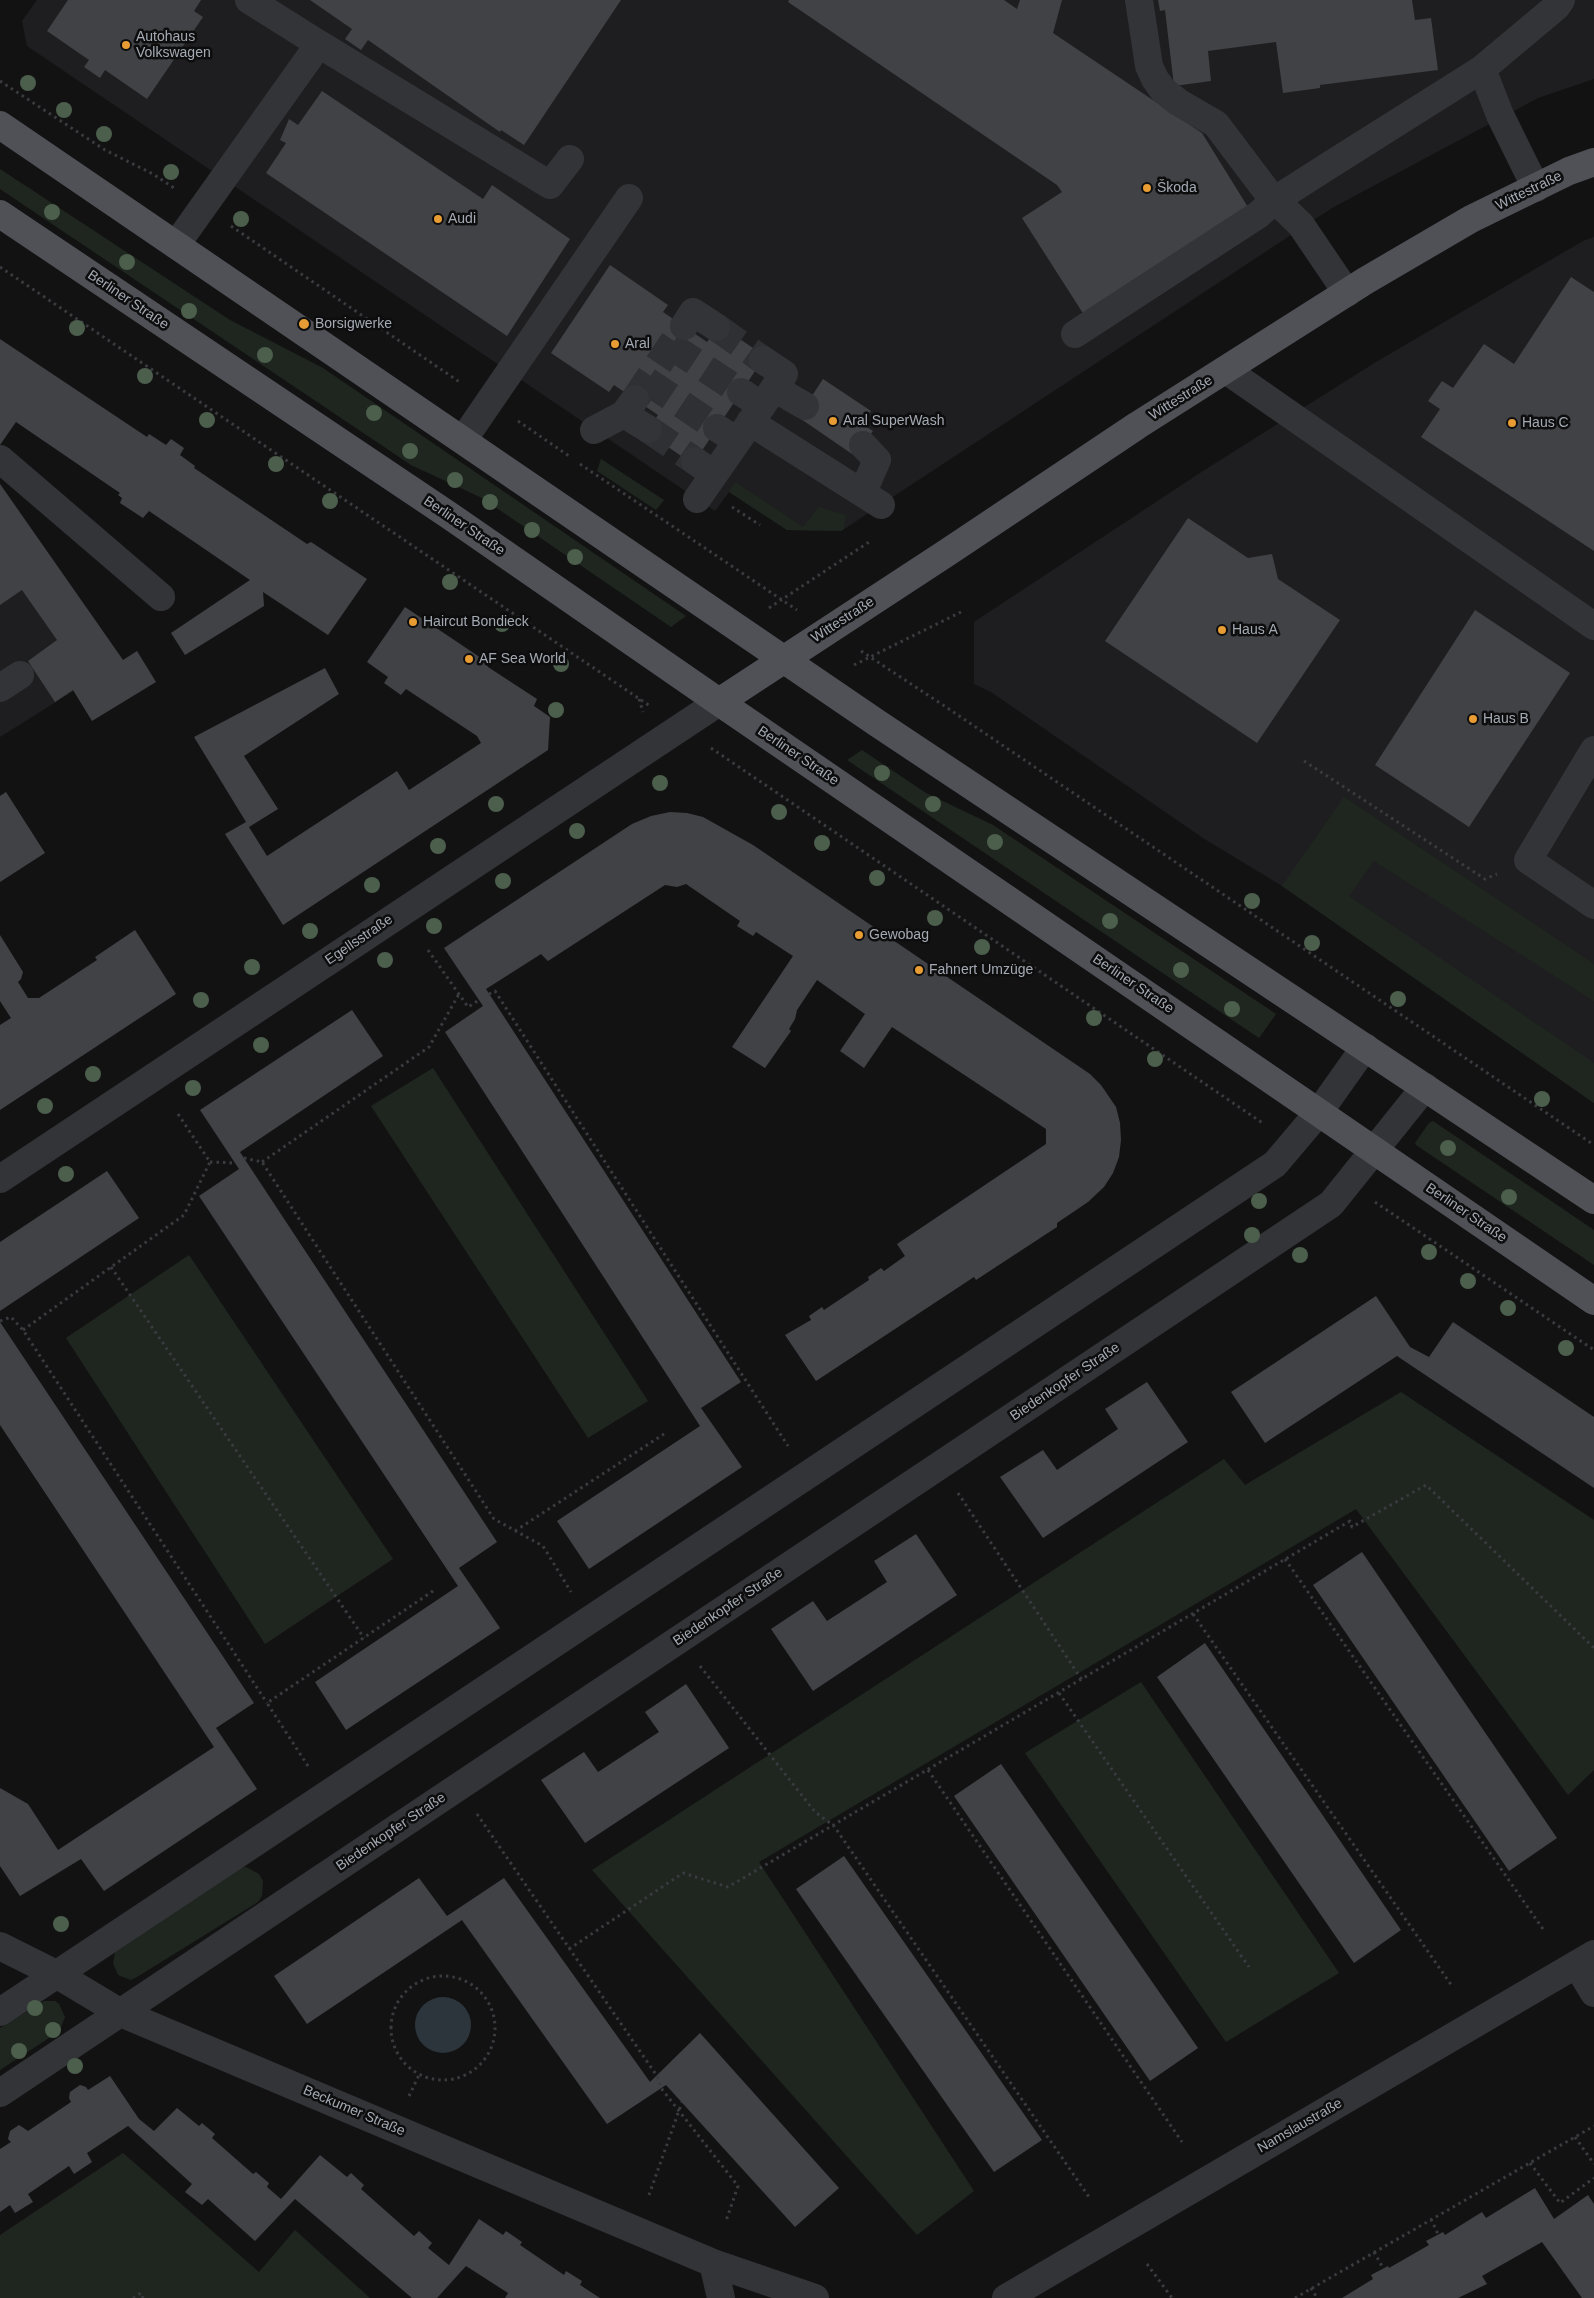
<!DOCTYPE html>
<meta charset="utf-8">
<style>
body{margin:0}
canvas{display:block;background:#121213}
</style>
<canvas width="1594" height="2298"></canvas>
<script>
const context = document.querySelector('canvas').getContext('2d');
context.lineJoin = 'round';
function paint(path, color) { context.fillStyle = color; context.fill(path, 'evenodd'); }
const toPath = rows => new Path2D(rows.map(r => 'M' + r).join(''));
function strokePath(path, color, width, dash) { context.strokeStyle = color; context.lineWidth = width; context.lineCap = dash ? 'butt' : 'round'; context.setLineDash(dash || []); context.stroke(path); }
function label(font, color, halo, rows, align = 'center') {
  context.font = font + ' Helvetica,sans-serif'; context.lineWidth = 5; context.setLineDash([]); context.textBaseline = 'middle'; context.strokeStyle = halo; context.fillStyle = color; for (const [text, x, y, turn = 0] of rows) {
    context.save(); context.translate(x, y); context.rotate((+turn || 0) * Math.PI / 180); context.textAlign = isNaN(turn) ? turn : align; if (halo) context.strokeText(text, 0, 0); context.fillText(text, 0, 0); context.restore();
  }
}
paint(toPath([
 [37,0,1594,0,1594,79,1538,98,1332,208,841,531,787,530,729,492,715,511,27,46,22,21],
 [1594,237,1594,1103,1282,886,1203,838,991,692,974,684,974,622,1203,471,1376,362,1583,241],
 [0,484,123,660,0,737]
]), '#1e1e20');
paint(toPath([
 [0,169,230,320,323,368,686,616,671,627,482,498,411,465,0,189],
 [601,459,664,500,656,510,597,471],
 [735,482,803,527,819,507,846,515,844,529,841,531,787,530,729,492],
 [862,750,926,793,993,825,1276,1014,1259,1038,847,760],
 [1344,797,1594,964,1594,1001,1374,861,1349,896,1594,1063,1594,1103,1282,886],
 [433,1068,648,1401,588,1438,371,1106],
 [1433,1121,1594,1230,1594,1265,1416,1145,1415,1143,1429,1123],
 [189,1255,393,1559,265,1644,66,1338],
 [1401,1392,1594,1520,1594,1770,1568,1795,1356,1509,759,1862,974,2191,917,2235,592,1870,1224,1459,1245,1485],
 [1141,1682,1339,1973,1226,2042,1025,1753],
 [246,1867,259,1874,263,1881,262,1896,258,1902,137,1977,131,1980,118,1975,113,1963,115,1952,239,1868],
 [44,2001,55,2001,59,2004,65,2017,61,2027,55,2034,0,2070,0,2028],
 [123,2153,259,2272,295,2230,370,2298,0,2298,0,2235]
]), '#1e261f');
paint(toPath([
 '415 2025a28 28 0 1 1 56 0a28 28 0 1 1-56 0Z'
]), '#2c353b');
paint(toPath([
 [68,0,201,0,194,11,203,17,147,99,105,70,100,78,84,67,89,60,47,31],
 [310,0,621,0,524,145,501,130,500,132,368,40,361,50,345,39,352,29],
 [789,0,1004,0,1017,9,1020,0,1062,0,1053,33,1202,133,1251,212,1086,318,1022,218,1062,192,1057,185,788,2],
 [1158,0,1412,0,1415,20,1431,18,1438,70,1320,85,1320,88,1283,93,1276,42,1208,51,1211,81,1174,86,1165,10,1160,11],
 [322,91,483,199,492,185,570,239,507,336,266,173,286,143,280,140,289,119,298,125],
 [610,265,668,305,663,312,707,342,719,325,765,356,693,464,646,432,658,415,614,385,609,392,551,353],
 [1571,277,1594,292,1594,551,1421,437,1440,409,1428,401,1442,381,1453,388,1484,344,1514,364],
 [0,339,147,437,149,434,166,445,171,439,184,448,180,455,195,466,194,468,307,544,311,542,367,579,328,635,263,592,264,606,185,655,171,633,250,580,149,511,143,518,120,503,122,498,118,495,120,493,16,422,0,445],
 [823,379,871,411,862,424,873,431,855,456,798,417],
 [0,484,123,660,137,651,156,682,92,721,73,690,55,702,28,661,57,640,22,590,0,605],
 [1188,518,1248,558,1272,554,1278,579,1340,620,1257,743,1105,641],
 [405,607,487,662,486,664,488,667,537,699,534,706,550,717,548,750,283,925,225,834,246,822,194,737,325,668,339,694,244,756,278,809,249,827,267,856,397,771,409,790,481,743,477,736,406,689,401,695,384,683,388,677,367,662],
 [1475,610,1570,673,1469,827,1375,765],
 [6,792,45,853,0,882,0,796],
 [670,812,687,813,703,817,753,845,1090,1074,1101,1085,1116,1107,1120,1123,1121,1140,1119,1157,1113,1173,1104,1187,1088,1202,1057,1223,1057,1227,976,1280,974,1277,816,1381,785,1335,811,1320,809,1316,822,1307,824,1310,869,1280,868,1277,881,1268,884,1271,905,1256,897,1244,1046,1144,1046,1129,892,1027,864,1068,840,1051,865,1014,817,980,797,1010,795,1019,789,1029,791,1031,765,1068,732,1047,793,956,756,932,753,936,737,926,740,921,686,884,677,887,665,885,548,961,541,954,486,989,741,1382,701,1408,742,1467,589,1569,557,1521,700,1426,445,1032,483,1006,444,948,632,824,651,816],
 [135,930,176,994,0,1110,0,1025,11,1018,0,1001,0,935,23,972,21,979,18,982,28,998,39,998,97,960,95,957],
 [352,1010,383,1056,240,1152,497,1542,459,1568,500,1628,346,1730,315,1682,458,1586,199,1196,239,1169,200,1110],
 [107,1171,139,1218,0,1311,0,1242],
 [1376,1296,1410,1347,1429,1357,1453,1322,1594,1417,1594,1488,1397,1356,1265,1443,1231,1392],
 [0,1322,254,1703,216,1728,257,1789,104,1891,81,1859,20,1896,0,1866,0,1788,28,1804,58,1850,214,1747,0,1425],
 [1147,1382,1188,1442,1043,1538,1000,1477,1043,1450,1057,1470,1118,1429,1105,1409],
 [916,1534,957,1595,813,1691,771,1629,813,1601,827,1621,887,1582,874,1561],
 [1362,1552,1557,1838,1509,1871,1313,1585],
 [1205,1643,1401,1930,1354,1963,1157,1677],
 [686,1684,729,1748,585,1843,541,1780,584,1752,598,1772,659,1732,645,1712],
 [1001,1764,1198,2048,1150,2081,954,1796],
 [844,1856,1042,2140,994,2172,796,1889],
 [419,1878,447,1916,504,1878,650,2082,700,2033,839,2188,795,2227,666,2085,607,2124,462,1920,307,2024,274,1976],
 [110,2076,139,2119,154,2131,177,2108,199,2126,202,2123,215,2134,212,2138,253,2174,256,2172,269,2183,267,2187,281,2199,320,2155,347,2177,351,2173,364,2185,361,2189,414,2236,419,2231,432,2243,428,2248,449,2265,479,2219,503,2235,506,2231,522,2242,520,2245,564,2275,566,2271,582,2281,580,2285,600,2298,505,2298,508,2293,466,2266,437,2298,412,2298,295,2199,255,2241,208,2199,202,2205,185,2192,192,2184,128,2126,87,2153,92,2162,74,2174,69,2166,28,2194,33,2202,15,2213,10,2205,0,2212,0,2149,11,2142,8,2139,10,2131,19,2125,28,2131,71,2102,69,2098,70,2092,80,2085,86,2087,88,2090],
 [1535,2188,1554,2219,1588,2195,1594,2204,1594,2298,1582,2298,1542,2242,1482,2276,1487,2284,1458,2298,1342,2298,1373,2279,1371,2275,1388,2266,1389,2268,1429,2245,1426,2241,1443,2232,1445,2235,1482,2212,1486,2218]
]), '#414246');
strokePath(toPath([
 [716,327,763,360],
 [671,346,741,392],
 [647,381,717,428],
 [635,399,684,326],
 [648,429,695,461]
]), '#2f3033', 28, [28, 14]);
strokePath(toPath([
 [0,81,105,150,153,174,174,188],
 [231,226,461,383],
 [0,267,650,706],
 [518,421,569,456],
 [580,464,797,610],
 [732,507,760,525],
 [769,608,869,542],
 [861,651,946,707,1594,1145],
 [854,665,961,612],
 [639,699,643,712],
 [711,748,1264,1124],
 [1304,761,1485,879,1497,874],
 [428,950,468,1007,479,1000],
 [489,994,495,991,788,1446],
 [178,1114,210,1162],
 [244,1158,262,1162,494,1519,543,1546,571,1592],
 [210,1162,235,1163],
 [262,1162,429,1047,459,994],
 [1375,1202,1594,1350],
 [111,1267,364,1638],
 [0,1321,11,1317,23,1330,267,1703],
 [23,1330,184,1215,210,1162],
 [958,1493,1082,1680],
 [515,1531,664,1434],
 [1285,1559,1545,1932],
 [1193,1614,1452,1986],
 [700,1666,815,1812,834,1826,1089,2197],
 [1059,1693,1249,1967],
 [308,1766,267,1703,436,1589],
 [928,1770,1182,2142],
 [477,1814,657,2076,661,2088,738,2186,726,2221],
 [569,1949,683,1873,728,1887,1350,1521,1352,1527,1426,1485,1594,1648],
 '391 2028a52 52 0 1 1 104 0a52 52 0 1 1-104 0Z',
 [409,2096,419,2075],
 [1575,2137,1594,2164],
 [1530,2163,1560,2203,1594,2178],
 [649,2195,682,2102],
 [1431,2219,1438,2234],
 [1374,2252,1383,2268],
 [1147,2264,1172,2298],
 [1311,2288,1317,2298],
 [133,2298,141,2293,143,2298],
 [1295,2298,1594,2126]
]), '#393b3f', 3, [2.5, 4]);
strokePath(toPath([
 [249,0,319,44],
 [1139,0,1149,66,1155,79,1163,90,1178,102,1216,124,1268,193,1301,225,1347,293],
 [1536,188,1500,115,1482,69,1556,7,1561,0],
 [176,245,319,44,550,185,570,159],
 [684,326,693,312,716,327],
 [1075,334,1258,215,1275,200,1333,163,1482,69],
 [1226,370,1594,626],
 [774,388,805,406],
 [741,392,762,406],
 [624,414,648,429],
 [750,422,881,505],
 [717,428,737,441],
 [594,430,624,414,635,399],
 [463,440,629,198],
 [863,445,877,460,863,492],
 [0,459,161,597],
 [695,461,714,474],
 [697,499,784,374,763,360],
 [0,688,20,675],
 [1594,750,1528,860,1594,905],
 [0,1179,719,702],
 [0,1946,56,1974,121,2013,713,2263,815,2298],
 [1577,1965,1594,1993],
 [0,2012,1275,1164,1319,1112,1365,1047],
 [0,2093,1331,1204,1425,1087],
 [713,2263,721,2298],
 [1006,2298,1594,1954]
]), '#333438', 28);
strokePath(toPath([
 [0,125,877,723,1594,1200],
 [0,214,450,516,719,702,1594,1301],
 [719,702,948,552,1138,425,1365,281,1471,219,1569,171,1594,162]
]), '#4f5157', 28);
context.fillStyle = '#4c5e4c';
for (const [x, y] of [
 [28,83],
 [64,110],
 [104,134],
 [171,172],
 [52,212],
 [241,219],
 [127,262],
 [189,311],
 [77,328],
 [265,355],
 [145,376],
 [374,413],
 [207,420],
 [410,451],
 [276,464],
 [455,480],
 [330,501],
 [490,502],
 [532,530],
 [575,557],
 [450,582],
 [502,624],
 [561,664],
 [556,710],
 [882,773],
 [660,783],
 [496,804],
 [933,804],
 [779,812],
 [577,831],
 [995,842],
 [822,843],
 [438,846],
 [877,878],
 [503,881],
 [372,885],
 [1252,901],
 [935,918],
 [1110,921],
 [434,926],
 [310,931],
 [1312,943],
 [982,947],
 [385,960],
 [252,967],
 [1181,970],
 [1398,999],
 [201,1000],
 [1232,1009],
 [1094,1018],
 [261,1045],
 [1155,1059],
 [93,1074],
 [193,1088],
 [1542,1099],
 [45,1106],
 [1448,1148],
 [66,1174],
 [1509,1197],
 [1259,1201],
 [1252,1235],
 [1429,1252],
 [1300,1255],
 [1468,1281],
 [1508,1308],
 [1566,1348],
 [61,1924],
 [35,2008],
 [53,2030],
 [19,2051],
 [75,2066]
]) { context.beginPath(); context.arc(x, y, 8, 0, 2 * Math.PI); context.fill(); }
for (const [x, y, r, color] of [
 [126,45,5,"#e89d34"],
 [1147,188,5,"#e89d34"],
 [438,219,5,"#e89d34"],
 [304,324,6,"#e89d34"],
 [615,344,5,"#e89d34"],
 [833,421,5,"#e89d34"],
 [1512,423,5,"#e89d34"],
 [413,622,5,"#e89d34"],
 [1222,630,5,"#e89d34"],
 [469,659,5,"#e89d34"],
 [1473,719,5,"#e89d34"],
 [859,935,5,"#e89d34"],
 [919,970,5,"#e89d34"]
]) { const dot = new Path2D(); dot.arc(x, y, r, 0, 2 * Math.PI); context.fillStyle = color; context.fill(dot); strokePath(dot, '#0d0d0e', 2); }
label('14px', '#a4aab3', '#0d0d0e', [
 ["Autohaus",136,37],
 ["Volkswagen",136,53],
 ["Škoda",1157,188],
 ["Audi",448,219],
 ["Borsigwerke",315,324],
 ["Aral",625,344],
 ["Aral SuperWash",843,421],
 ["Haus C",1522,423],
 ["Haircut Bondieck",423,622],
 ["Haus A",1232,630],
 ["AF Sea World",479,659],
 ["Haus B",1483,719],
 ["Gewobag",869,935],
 ["Fahnert Umzüge",929,970]
], 'left');
label('14px', '#a4aab3', '#0d0d0e', [
 ["Wittestraße",1529,191,-26],
 ["Berliner Straße",128,300,34],
 ["Wittestraße",1181,398,-32],
 ["Berliner Straße",464,526,34],
 ["Wittestraße",843,620,-33],
 ["Berliner Straße",798,756,34],
 ["Egellsstraße",359,940,-34],
 ["Berliner Straße",1133,984,34],
 ["Berliner Straße",1466,1213,34],
 ["Biedenkopfer Straße",1065,1382,-34],
 ["Biedenkopfer Straße",728,1607,-34],
 ["Biedenkopfer Straße",391,1832,-34],
 ["Beckumer Straße",354,2111,23],
 ["Namslaustraße",1300,2126,-30]
]);
</script>
